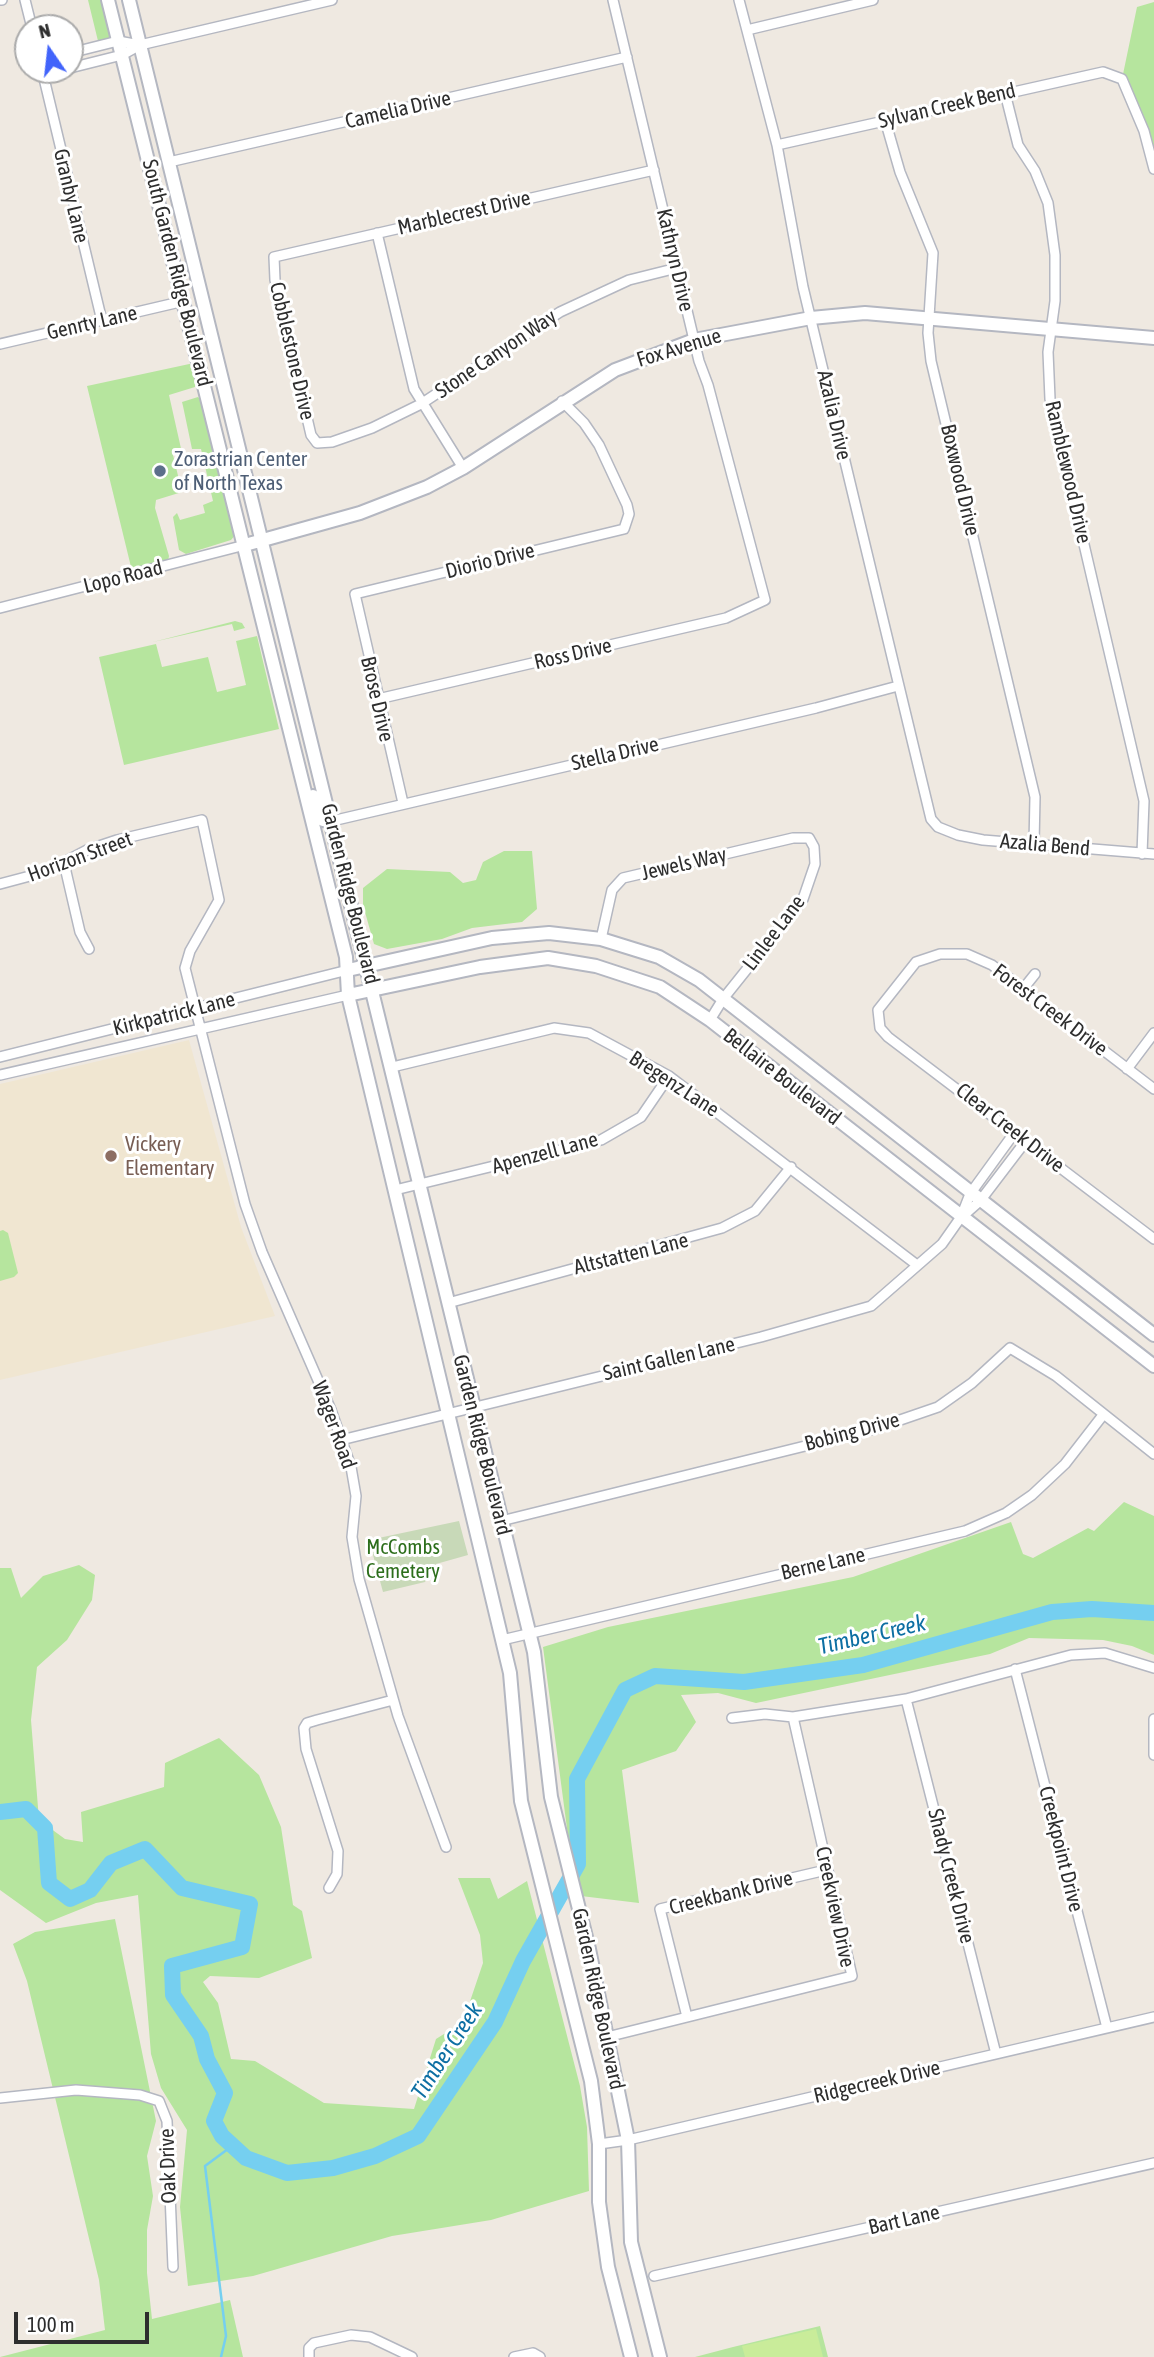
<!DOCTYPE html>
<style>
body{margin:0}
#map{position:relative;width:1154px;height:2357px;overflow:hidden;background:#efe9e1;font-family:"Asap Condensed",sans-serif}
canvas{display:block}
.north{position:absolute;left:14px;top:14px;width:70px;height:70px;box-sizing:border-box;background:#fff;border:2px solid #ababab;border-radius:50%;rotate:346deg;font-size:19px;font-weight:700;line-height:28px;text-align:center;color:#2e2e2e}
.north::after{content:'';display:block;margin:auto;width:24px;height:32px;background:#4264fb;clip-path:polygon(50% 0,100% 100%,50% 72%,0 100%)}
.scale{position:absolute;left:14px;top:2312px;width:135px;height:32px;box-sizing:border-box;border:4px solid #2e2e2e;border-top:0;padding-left:9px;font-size:21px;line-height:24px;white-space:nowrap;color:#2e2e2e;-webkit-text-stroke:5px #fff;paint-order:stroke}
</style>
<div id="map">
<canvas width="1154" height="2357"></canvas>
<div class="north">N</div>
<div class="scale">100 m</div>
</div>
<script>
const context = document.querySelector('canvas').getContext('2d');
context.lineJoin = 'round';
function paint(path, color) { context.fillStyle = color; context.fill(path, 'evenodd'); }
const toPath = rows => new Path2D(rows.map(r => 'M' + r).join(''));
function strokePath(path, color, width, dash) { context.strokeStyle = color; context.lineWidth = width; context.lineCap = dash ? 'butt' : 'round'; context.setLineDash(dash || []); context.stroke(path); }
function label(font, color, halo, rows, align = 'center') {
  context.font = font + ' "Asap Condensed",sans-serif'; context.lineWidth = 6; context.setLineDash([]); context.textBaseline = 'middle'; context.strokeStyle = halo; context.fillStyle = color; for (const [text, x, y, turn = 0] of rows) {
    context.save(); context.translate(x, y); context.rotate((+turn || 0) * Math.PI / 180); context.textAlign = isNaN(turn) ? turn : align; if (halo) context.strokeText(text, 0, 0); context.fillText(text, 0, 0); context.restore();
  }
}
paint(toPath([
 [189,1040,241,1227,275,1316,0,1380,0,1084]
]), '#f0e6d1');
paint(toPath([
 [88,0,104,0,112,35,106,41,98,41],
 [1154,2,1154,152,1122,79,1137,7],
 [194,363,198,380,195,387,169,395,182,453,173,455,182,492,156,500,155,508,169,556,168,561,132,571,87,386],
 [198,397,203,402,237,533,231,540,186,554,179,550,173,517,177,513,180,520,205,513,203,505,213,501,201,449,192,449,183,406,182,402],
 [235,621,242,623,245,628,234,631,232,624,153,642],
 [257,636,279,729,124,765,99,657,156,644,162,667,208,657,217,692,246,685,236,641],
 [504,851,532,851,537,909,522,922,472,928,442,939,387,949,374,944,363,905,363,888,387,869,450,872,463,883,476,880,483,862],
 [3,1230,8,1233,18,1273,14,1277,0,1281,0,1231],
 [1124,1502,1154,1516,1154,1655,1132,1646,1103,1640,1029,1638,990,1654,756,1703,718,1693,681,1695,696,1722,676,1751,622,1770,639,1903,581,1896,568,1836,543,1647,608,1627,853,1577,1011,1522,1023,1554,1033,1558,1088,1528,1094,1531],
 [79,1565,95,1575,92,1600,67,1640,37,1667,31,1720,39,1820,65,1839,83,1842,81,1812,164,1787,165,1763,219,1738,259,1775,281,1827,293,1905,302,1911,312,1958,259,1978,210,1976,203,1982,218,2003,231,2059,255,2061,324,2103,414,2109,436,2039,463,2022,483,1963,480,1935,458,1878,490,1878,498,1899,527,1881,580,2086,587,2127,589,2191,491,2220,392,2236,253,2276,188,2286,180,2207,187,2130,161,2088,151,2054,138,1895,96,1903,46,1923,0,1890,0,1568,11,1568,21,1598,43,1576],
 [115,1919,156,2121,147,2156,153,2196,147,2230,147,2273,152,2319,230,2300,243,2357,0,2357,105,2330,99,2280,27,1981,13,1944,35,1932],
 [820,2326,828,2357,695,2357,733,2347]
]), '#b6e59e');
paint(toPath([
 [459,1521,468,1555,436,1564,425,1582,383,1592,369,1540]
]), '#c8d9b8');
paint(toPath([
 [816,2329,823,2357,745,2357,742,2346]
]), '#c9ec9a');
strokePath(toPath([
 [221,2357,226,2336,205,2166,232,2146]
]), '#75cff0', 2.5);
strokePath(toPath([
 [0,1812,26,1809,45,1828,49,1883,70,1899,90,1890,111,1863,145,1849,182,1888,250,1904,242,1947,172,1966,173,1995,201,2036,207,2059,225,2093,214,2121,222,2136,246,2158,287,2173,333,2168,375,2156,418,2136,495,2022,523,1961,578,1864,577,1779,625,1690,655,1676,744,1682,863,1665,1052,1612,1092,1609,1154,1613]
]), '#75cff0', 16);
const street = toPath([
 [0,0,2,0],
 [25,0,32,28],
 [739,0,777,145,803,287,931,819,938,827,958,835,983,840,1154,854],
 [747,30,873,0],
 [70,53,118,41,140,45],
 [70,68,122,55,140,45,332,0],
 [42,70,102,321],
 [43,75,61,70],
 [1005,93,1018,145,1035,171,1048,203,1055,255,1055,301,1048,352,1050,399,1144,801,1142,854],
 [885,120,900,172,933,253,928,333,931,361,1035,797,1034,844],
 [777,145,1103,72,1122,79,1144,131,1154,169],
 [169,162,627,57],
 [654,170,274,257,275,280,311,435,317,443,332,442,372,428,421,404,560,312,629,280,677,268],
 [377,233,414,389,463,468],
 [0,344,184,301],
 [0,608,245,545],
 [378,699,726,618,765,600,708,385,699,361,613,0],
 [403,803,355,594,624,529,629,514,627,505,599,445,584,423,562,401],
 [332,821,816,708,898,686],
 [64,863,80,932,89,949],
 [0,884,45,872,87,850,117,840,202,820,219,900,190,951,185,968,245,1204,262,1252,331,1410,351,1467,356,1496,352,1537,359,1579,398,1716,446,1847],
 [601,939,612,890,623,878,793,838,809,838,814,847,815,864,803,899,723,999,710,1020],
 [1023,989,1035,974],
 [0,1057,348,970],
 [392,1067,554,1028,589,1033,669,1076,917,1265],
 [1127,1069,1154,1033],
 [0,1075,348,995],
 [1154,1089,992,965,967,954,940,954,916,962,878,1010,880,1028,888,1037,1154,1239],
 [395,1190,601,1140,641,1117,669,1076],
 [963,1216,980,1201,1025,1142],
 [448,1303,722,1228,755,1211,791,1167],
 [341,1440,761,1337,871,1306,942,1244,961,1217,970,1194,1015,1132],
 [501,1521,874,1429,938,1407,972,1383,1010,1348,1056,1376,1154,1454],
 [502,1640,965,1531,1006,1513,1032,1495,1065,1464,1103,1415],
 [1015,1669,1107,2028],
 [906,1699,996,2054],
 [732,1718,765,1714,793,1717,906,1699,1071,1655,1105,1653,1154,1668],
 [1154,1719,1154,1755],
 [329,1888,337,1874,338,1851,306,1749,304,1728,307,1723,317,1720,393,1700],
 [687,2017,660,1909,826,1870],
 [607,2037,852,1976,793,1717],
 [0,2098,76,2090,140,2095,159,2101,167,2121,173,2267],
 [599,2144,628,2140,1154,2017],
 [654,2276,1154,2163],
 [309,2357,309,2348,314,2343,351,2335,370,2337,412,2357],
 [514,2357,533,2353,540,2357]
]);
const secondary = toPath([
 [108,0,346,957,348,995,510,1673,521,1801,591,2081,599,2144,599,2202,608,2267,631,2357],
 [129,0,534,1652,551,1797,589,1949,628,2140,631,2242,660,2357],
 [245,545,360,513,427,487,463,468,615,370,694,340,811,318,865,313,1154,338],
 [313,796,323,820,332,821],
 [348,970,492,938,549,933,601,939,659,957,699,980,1154,1335],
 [348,995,480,967,548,958,596,966,660,987,710,1020,1154,1366]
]);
strokePath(street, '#b4b7c1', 12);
strokePath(secondary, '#b4b7c1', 16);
strokePath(street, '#fff', 9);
strokePath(secondary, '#fff', 12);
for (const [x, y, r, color] of [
 [160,471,7,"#5c6f8a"],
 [111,1156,7,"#8d6e63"]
]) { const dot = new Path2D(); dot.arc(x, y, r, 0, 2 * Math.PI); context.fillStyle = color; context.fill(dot); strokePath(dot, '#fff', 2.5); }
label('21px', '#2e2e2e', '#fff', [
 ["Sylvan Creek Bend",947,106,-13],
 ["Camelia Drive",398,110,-13],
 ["Granby Lane",71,196,77],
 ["Marblecrest Drive",464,213,-13],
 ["Kathryn Drive",675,260,77],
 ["South Garden Ridge Boulevard",177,273,76],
 ["Genrty Lane",92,323,-13],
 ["Fox Avenue",679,348,-17],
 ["Cobblestone Drive",292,351,77],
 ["Stone Canyon Way",496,354,-34],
 ["Azalia Drive",834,415,77],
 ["Ramblewood Drive",1068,472,77],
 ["Boxwood Drive",960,480,77],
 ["Diorio Drive",490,561,-14],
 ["Lopo Road",123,577,-14],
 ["Ross Drive",573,654,-13],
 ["Brose Drive",377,699,77],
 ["Stella Drive",615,754,-13],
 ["Azalia Bend",1045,845,5],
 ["Horizon Street",80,857,-20],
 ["Jewels Way",684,864,-13],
 ["Garden Ridge Boulevard",350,894,76],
 ["Linlee Lane",774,933,-53],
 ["Forest Creek Drive",1050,1010,37],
 ["Kirkpatrick Lane",174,1014,-14],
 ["Bellaire Boulevard",782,1077,38],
 ["Bregenz Lane",674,1084,33],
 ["Clear Creek Drive",1010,1128,38],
 ["Apenzell Lane",545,1153,-15],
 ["Altstatten Lane",631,1254,-14],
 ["Saint Gallen Lane",669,1359,-13],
 ["Wager Road",334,1425,70],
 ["Bobing Drive",852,1432,-15],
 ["Garden Ridge Boulevard",482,1445,76],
 ["Berne Lane",823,1564,-13],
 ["Creekpoint Drive",1061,1849,76],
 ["Shady Creek Drive",951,1876,76],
 ["Creekbank Drive",731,1893,-14],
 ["Creekview Drive",835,1907,78],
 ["Garden Ridge Boulevard",598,1999,78],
 ["Ridgecreek Drive",877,2082,-13],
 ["Oak Drive",168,2166,-92],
 ["Bart Lane",904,2220,-13]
]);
label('21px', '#4e5e75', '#fff', [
 ["Zorastrian Center",174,459],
 ["of North Texas",174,483]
], 'left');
label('21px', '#785e54', '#fff', [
 ["Vickery",125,1144],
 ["Elementary",125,1168]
], 'left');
label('21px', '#2c6e1b', '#fff', [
 ["McCombs",403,1547],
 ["Cemetery",403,1571]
]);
label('italic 23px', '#0d6fa3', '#fff', [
 ["Timber Creek",872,1635,-13],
 ["Timber Creek",447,2051,-57]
]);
</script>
